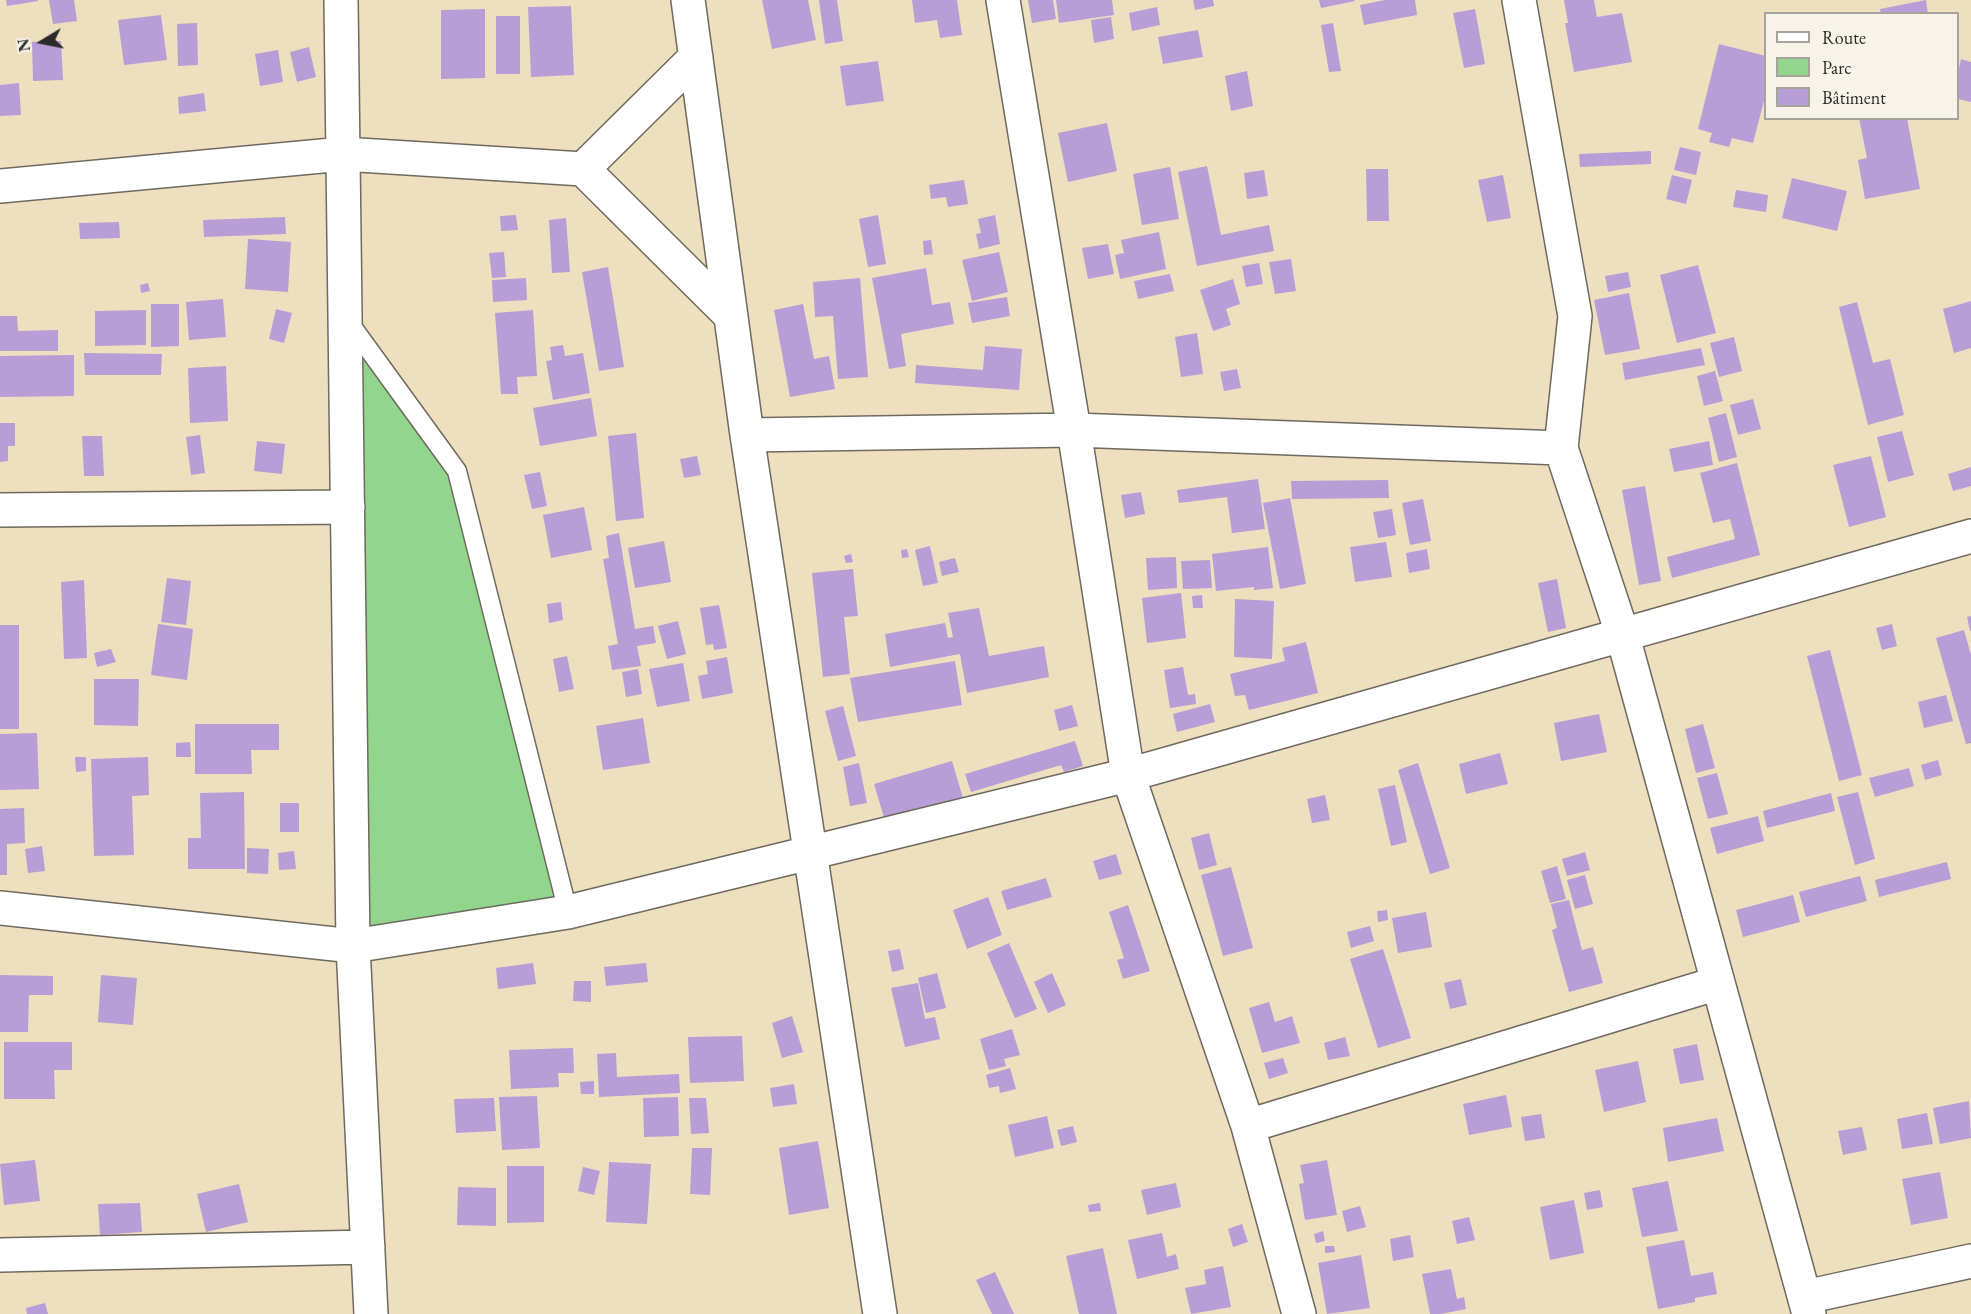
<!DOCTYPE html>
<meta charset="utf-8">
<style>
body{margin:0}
#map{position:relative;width:1971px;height:1314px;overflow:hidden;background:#eedfbf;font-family:"EB Garamond",serif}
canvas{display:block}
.legend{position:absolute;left:1764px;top:12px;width:195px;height:108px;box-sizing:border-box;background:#f7f3e8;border:2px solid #a5a39c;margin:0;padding:8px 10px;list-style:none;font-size:18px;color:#2b2b2b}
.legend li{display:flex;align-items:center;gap:12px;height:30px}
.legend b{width:30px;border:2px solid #a5a39c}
.north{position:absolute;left:12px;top:12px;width:60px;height:60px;-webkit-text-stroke:4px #f7f3e8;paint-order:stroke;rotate:260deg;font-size:16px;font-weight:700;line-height:24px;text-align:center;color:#2b2b2b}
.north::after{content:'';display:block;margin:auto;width:21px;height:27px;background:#2b2b2b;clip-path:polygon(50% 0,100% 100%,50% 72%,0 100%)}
</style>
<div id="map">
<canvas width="1971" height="1314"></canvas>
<ul class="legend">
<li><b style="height:8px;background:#fff"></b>Route</li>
<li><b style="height:16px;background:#92d68e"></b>Parc</li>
<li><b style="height:16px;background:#b79ed7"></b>Bâtiment</li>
</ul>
<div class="north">N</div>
</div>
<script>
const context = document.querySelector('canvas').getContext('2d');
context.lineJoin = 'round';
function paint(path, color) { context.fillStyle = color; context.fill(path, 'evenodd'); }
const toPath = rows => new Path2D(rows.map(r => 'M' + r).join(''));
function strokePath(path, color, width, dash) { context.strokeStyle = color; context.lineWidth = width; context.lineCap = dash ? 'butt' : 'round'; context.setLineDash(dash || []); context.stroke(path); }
paint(toPath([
 [345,317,457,471,568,912,353,946]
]), '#92d68e');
paint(toPath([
 [6,0,38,0,38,1,7,6],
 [49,0,74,0,77,21,53,24],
 [762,0,808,0,816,40,772,49],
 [819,0,837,0,843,41,825,44],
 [912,0,957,0,962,35,940,38,937,20,915,23],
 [1028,0,1053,0,1056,19,1032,23],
 [1056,0,1112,0,1114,15,1059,23],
 [1193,0,1213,0,1214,6,1195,10],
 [1319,0,1354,0,1355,1,1321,8],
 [1385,0,1415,0,1417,15,1364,25,1360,5],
 [1564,0,1594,0,1597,17,1622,13,1632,62,1574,72,1565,23,1568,23],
 [1926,0,1928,14,1881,14,1880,9],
 [571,6,574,75,531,77,528,7],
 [1157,7,1160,25,1132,31,1129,13],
 [485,9,485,78,441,79,441,10],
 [1475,9,1485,64,1464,68,1453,13],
 [161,15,167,60,124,65,118,20],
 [496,16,520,16,520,74,496,74],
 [1111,17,1114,39,1094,43,1091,20],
 [197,23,198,65,178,66,177,24],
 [1333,23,1341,71,1329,72,1321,25],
 [1198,30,1203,57,1163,64,1158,37],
 [61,41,63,80,33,81,32,42],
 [1719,44,1766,56,1766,93,1753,143,1732,138,1729,147,1709,142,1712,133,1698,129],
 [309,47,316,77,297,82,290,52],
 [278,50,283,82,260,86,255,54],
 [1961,59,1971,62,1971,102,1958,99,1958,73],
 [878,61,884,101,846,106,840,66],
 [1247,71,1253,106,1231,111,1225,76],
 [19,83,21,115,0,116,0,85],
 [204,93,206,111,179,114,178,97],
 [1859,118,1907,118,1920,189,1865,199,1858,160,1867,158],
 [1107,123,1117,171,1068,182,1058,133],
 [1680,147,1701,152,1696,175,1674,170],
 [1651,151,1651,164,1580,167,1579,154],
 [1207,166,1221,235,1269,225,1274,251,1197,266,1178,172],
 [1170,167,1179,219,1142,225,1133,174],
 [1366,169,1388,169,1389,221,1367,221],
 [1264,170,1268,196,1247,199,1244,173],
 [1503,175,1511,218,1487,222,1478,180],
 [1672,175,1692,180,1686,204,1666,199],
 [1792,178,1847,191,1837,231,1782,218],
 [964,180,968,204,948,207,946,197,931,199,929,185],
 [1736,190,1768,195,1766,212,1733,207],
 [516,215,518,230,501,231,500,216],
 [878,215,886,264,868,267,859,219],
 [995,215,1000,244,979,249,976,234,981,233,978,219],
 [285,217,286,234,204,237,203,220],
 [566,218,570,272,552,273,549,220],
 [119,222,120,238,80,239,79,223],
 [1159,232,1166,269,1120,279,1115,255,1124,253,1121,240],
 [248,239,291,242,288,292,245,289],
 [931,240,933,254,924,255,923,241],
 [1108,244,1114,274,1088,279,1082,248],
 [504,252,506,277,492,278,489,253],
 [999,252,1008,292,972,301,962,260],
 [1291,259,1296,291,1275,294,1269,262],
 [1259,263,1263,284,1246,287,1242,266],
 [1698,265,1716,333,1677,343,1660,275],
 [608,267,624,367,599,371,582,272],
 [926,268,932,305,950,302,954,324,901,334,906,366,889,369,872,278],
 [1628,272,1631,287,1608,292,1605,276],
 [1170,274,1174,291,1138,299,1134,281],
 [526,278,527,300,493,302,492,280],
 [860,278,868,377,838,379,833,316,815,317,813,282],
 [1233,279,1240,304,1226,309,1231,325,1213,331,1200,290],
 [148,283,150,291,141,293,140,285],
 [1629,293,1640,349,1605,355,1594,300],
 [1007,297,1010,316,972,323,968,303],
 [223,299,226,337,189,340,186,302],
 [1971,301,1971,348,1954,353,1943,309],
 [1857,302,1873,363,1890,359,1904,415,1868,425,1839,307],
 [151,304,179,304,179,346,151,347],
 [803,304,814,359,829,356,835,389,790,397,774,310],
 [276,309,292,313,284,343,269,339],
 [146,310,146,345,95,346,95,311],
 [533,310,537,376,517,377,518,394,501,394,495,313],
 [0,316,17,316,18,331,58,330,58,351,0,351],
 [1197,333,1203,374,1181,377,1175,337],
 [1734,337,1742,371,1719,377,1710,343],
 [563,345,565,356,583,353,590,393,553,400,546,361,552,360,550,347],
 [985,346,1022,349,1019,390,915,383,916,365,983,370],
 [1701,348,1705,365,1625,380,1622,363],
 [84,353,162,354,161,375,85,375],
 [74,355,74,396,0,397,0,356],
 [226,366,228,421,190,423,188,368],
 [1237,369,1241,388,1224,391,1220,372],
 [1715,371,1723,401,1704,406,1697,376],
 [591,398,597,436,540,446,533,408],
 [1753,399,1761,429,1738,435,1730,405],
 [1726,413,1737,457,1719,462,1708,418],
 [0,423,15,423,15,446,8,446,8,461,0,462],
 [1902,431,1914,475,1888,482,1877,437],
 [636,433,644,518,616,521,608,436],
 [200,435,205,473,191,475,186,437],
 [82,436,102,436,104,476,84,476],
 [257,441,285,444,282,474,254,471],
 [1709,441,1713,465,1674,472,1669,449],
 [697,456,701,475,684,478,680,459],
 [1871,456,1886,517,1849,527,1833,465],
 [1737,463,1760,555,1672,578,1667,557,1735,539,1730,519,1713,523,1700,473],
 [1971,467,1971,486,1953,491,1948,474],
 [540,472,547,506,532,509,524,475],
 [1258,479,1265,529,1232,533,1227,497,1179,503,1177,490],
 [1388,480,1389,498,1292,499,1291,481],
 [1645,486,1661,581,1639,585,1622,490],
 [1141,492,1145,514,1125,518,1121,495],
 [1290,498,1306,584,1280,589,1263,503],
 [1423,499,1431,541,1410,545,1402,503],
 [584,507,592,550,551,558,543,515],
 [1392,509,1396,535,1378,538,1373,512],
 [619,533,635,629,653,626,656,643,637,646,641,666,612,670,608,646,618,644,603,559,609,558,606,536],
 [664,541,671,582,635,588,628,548],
 [1386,542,1392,577,1355,582,1350,547],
 [930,546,938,583,923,586,915,550],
 [1268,547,1273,588,1254,590,1254,587,1216,591,1212,554],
 [907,549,909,557,902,558,901,550],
 [1427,549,1430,569,1409,573,1406,553],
 [851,554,853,562,846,563,844,556],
 [1176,557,1177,588,1148,590,1146,558],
 [955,558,959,572,942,576,939,562],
 [1210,560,1212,588,1183,589,1181,561],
 [853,569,858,616,844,617,850,674,823,677,812,573],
 [167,578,191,581,186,625,161,622],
 [1557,579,1566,628,1548,632,1538,583],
 [84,580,87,658,64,659,61,582],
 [1181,593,1186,638,1147,643,1142,598],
 [1202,595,1203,608,1193,608,1192,596],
 [1235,599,1274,601,1272,659,1234,657],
 [561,602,563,620,549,623,547,604],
 [719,605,727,648,714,650,713,644,706,645,700,608],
 [979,608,989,656,1044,646,1049,677,967,693,960,654,890,667,885,634,945,623,948,638,953,637,948,613],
 [1971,616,1971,631,1970,631,1967,617],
 [678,621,686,654,667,659,658,626],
 [158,624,193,629,187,680,151,675],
 [1892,624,1897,646,1882,650,1876,628],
 [0,625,19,625,19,729,0,729],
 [1964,630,1971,655,1971,743,1966,744,1936,638],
 [1306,642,1318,693,1249,710,1245,695,1235,696,1230,674,1285,661,1282,648],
 [111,649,116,662,97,667,94,653],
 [1830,650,1862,775,1839,781,1807,656],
 [567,656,574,689,559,692,553,659],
 [727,657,733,693,702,699,698,676,708,674,706,661],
 [955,661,962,705,858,722,850,678],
 [683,663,690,701,657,707,649,669],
 [1183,667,1188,695,1195,694,1196,704,1170,708,1164,670],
 [638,669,642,694,626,697,622,672],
 [94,679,139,679,138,726,94,725],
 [1946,695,1953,721,1924,728,1918,702],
 [1210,704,1215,722,1177,732,1173,714],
 [1072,705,1078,726,1059,731,1054,710],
 [843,706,856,756,838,761,825,711],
 [1599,714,1607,752,1561,761,1554,723],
 [643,718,650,763,603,770,596,726],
 [195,724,279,724,279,750,251,750,252,774,195,774],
 [1703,724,1715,768,1696,773,1685,729],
 [37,733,39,789,0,790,0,734],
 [1075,741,1083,766,1064,772,1061,765,971,792,965,774],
 [190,742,191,757,176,757,176,743],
 [1500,753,1508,784,1466,794,1459,764],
 [75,757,86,757,86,771,76,772],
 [148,757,149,795,132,796,134,855,94,856,91,759],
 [1938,760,1942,775,1925,780,1921,765],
 [952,761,963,798,885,821,874,784],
 [859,763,867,803,850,806,843,767],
 [1418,763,1450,868,1430,874,1398,770],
 [1909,768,1914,786,1875,797,1869,778],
 [1717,773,1728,814,1708,819,1697,778],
 [1395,785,1407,842,1391,846,1378,789],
 [244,792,245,869,188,869,188,838,201,838,200,793],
 [1858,792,1875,859,1855,865,1837,797],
 [1831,793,1835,811,1767,828,1763,811],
 [1325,795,1330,820,1312,823,1307,799],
 [280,803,299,803,299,832,280,832],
 [24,808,25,843,7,844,7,875,0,875,0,809],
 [1758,816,1764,841,1717,854,1710,828],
 [1209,833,1217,865,1199,870,1191,838],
 [42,846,45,871,28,873,25,849],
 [247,848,269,849,268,874,247,873],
 [294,851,296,869,279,870,278,853],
 [1585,852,1590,870,1567,876,1562,859],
 [1116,854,1122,874,1099,880,1093,861],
 [1947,862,1951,879,1879,897,1875,880],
 [1557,866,1566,899,1550,903,1541,871],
 [1231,867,1253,948,1223,956,1201,875],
 [1585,875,1593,904,1575,909,1567,880],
 [1860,876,1867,901,1806,917,1799,892],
 [1046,878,1052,897,1007,910,1001,891],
 [1793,895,1800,922,1743,937,1736,910],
 [988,897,1002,935,967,949,953,910],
 [1569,900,1582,950,1593,947,1603,983,1569,992,1552,930,1557,928,1551,904],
 [1128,905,1150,971,1123,979,1117,960,1124,958,1109,912],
 [1387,910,1388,920,1378,922,1377,911],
 [1426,912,1432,947,1398,953,1392,918],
 [1370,926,1374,941,1351,948,1347,932],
 [1009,943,1037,1009,1015,1018,987,953],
 [900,949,904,969,892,972,888,951],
 [1383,949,1411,1038,1378,1048,1350,959],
 [533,963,536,984,498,989,496,968],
 [646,963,648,982,606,986,604,967],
 [937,973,946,1008,926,1013,918,978],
 [1052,973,1066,1005,1048,1013,1034,982],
 [0,975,53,976,53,995,29,995,28,1032,0,1032],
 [101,975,137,978,133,1025,98,1022],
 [1461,979,1467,1005,1450,1009,1444,983],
 [574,981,591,981,591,1002,573,1001],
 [918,983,925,1019,935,1017,940,1039,905,1047,891,988],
 [1269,1002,1275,1022,1292,1016,1300,1043,1262,1053,1249,1008],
 [792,1016,803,1052,782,1058,772,1023],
 [1012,1029,1020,1055,1004,1059,1006,1066,989,1070,980,1039],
 [742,1036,744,1081,690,1083,688,1037],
 [1345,1037,1350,1056,1328,1060,1324,1043],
 [4,1042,72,1042,72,1070,54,1070,55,1099,4,1099],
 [1697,1044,1704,1080,1680,1084,1673,1049],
 [573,1048,574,1073,558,1073,559,1087,511,1089,509,1050],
 [616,1053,617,1077,679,1074,680,1093,599,1097,597,1054],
 [1283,1058,1288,1073,1269,1079,1264,1063],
 [1638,1061,1646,1102,1604,1112,1595,1070],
 [1010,1068,1016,1089,1000,1093,999,1086,989,1088,986,1075],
 [594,1081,594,1094,581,1094,580,1082],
 [794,1084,797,1104,773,1107,770,1088],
 [1506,1095,1512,1127,1469,1135,1463,1104],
 [537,1096,540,1148,502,1150,499,1097],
 [678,1097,679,1136,644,1137,643,1098],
 [494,1098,496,1131,456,1133,454,1099],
 [689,1098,706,1098,709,1133,691,1134],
 [1969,1101,1971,1138,1940,1144,1933,1108],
 [1927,1113,1933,1144,1902,1149,1897,1119],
 [1541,1114,1545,1138,1525,1141,1521,1117],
 [1047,1116,1054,1148,1015,1157,1008,1125],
 [1717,1118,1724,1151,1668,1162,1663,1128],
 [1073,1126,1077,1142,1061,1146,1057,1130],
 [1862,1127,1867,1150,1843,1155,1838,1131],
 [818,1141,829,1208,789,1215,779,1148],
 [692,1148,712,1148,710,1195,690,1194],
 [35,1160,40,1201,4,1205,0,1164],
 [1327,1160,1337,1215,1305,1220,1299,1184,1304,1183,1300,1165],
 [609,1162,651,1164,647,1224,606,1222],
 [507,1166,544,1166,544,1222,507,1223],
 [583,1167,600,1171,594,1195,578,1191],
 [1940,1172,1948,1218,1911,1225,1902,1179],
 [1668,1181,1678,1231,1642,1237,1632,1188],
 [1176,1183,1181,1207,1147,1215,1141,1190],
 [239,1184,248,1222,206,1232,197,1194],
 [458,1187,496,1188,496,1226,457,1225],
 [1600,1190,1603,1207,1587,1210,1584,1193],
 [1574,1200,1584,1253,1550,1260,1540,1207],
 [140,1203,142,1232,100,1235,98,1204],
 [1100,1203,1101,1211,1089,1212,1088,1205],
 [1360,1206,1366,1227,1347,1232,1342,1211],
 [1469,1217,1475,1240,1457,1244,1452,1221],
 [1242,1224,1248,1242,1233,1247,1228,1229],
 [1323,1231,1325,1241,1316,1243,1314,1234],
 [1162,1233,1167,1257,1176,1254,1179,1269,1137,1279,1128,1240],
 [1410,1235,1414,1257,1393,1261,1390,1239],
 [1684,1240,1691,1276,1713,1272,1717,1294,1695,1298,1695,1302,1658,1309,1646,1247],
 [1325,1246,1334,1246,1335,1252,1325,1253],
 [1103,1248,1117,1314,1079,1314,1066,1256],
 [1361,1255,1370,1308,1327,1314,1318,1263],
 [1223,1266,1231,1307,1191,1314,1185,1288,1206,1284,1204,1270],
 [1451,1269,1457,1299,1464,1297,1466,1309,1441,1314,1430,1314,1422,1274],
 [995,1272,1014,1314,992,1314,976,1280],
 [45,1303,48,1314,27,1314,26,1308]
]), '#b79ed7');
const lane = toPath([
 [348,321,457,471,568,912]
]);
const street = toPath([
 [341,0,353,946,371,1314],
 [688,0,747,435,880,1314],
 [1003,0,1074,430,1128,775,1248,1126,1299,1314],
 [1519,0,1575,316,1561,448,1622,633,1809,1314],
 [583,169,696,57],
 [0,186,343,154,583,169,731,316],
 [747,435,1074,430,1561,448],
 [0,510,348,507],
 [0,908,353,946,568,912,1128,775,1971,536],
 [1248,1126,1718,983],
 [0,1255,368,1247],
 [1805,1297,1971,1261]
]);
strokePath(lane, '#6f6a5f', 21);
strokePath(street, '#6f6a5f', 36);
strokePath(lane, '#fff', 18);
strokePath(street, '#fff', 33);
</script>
